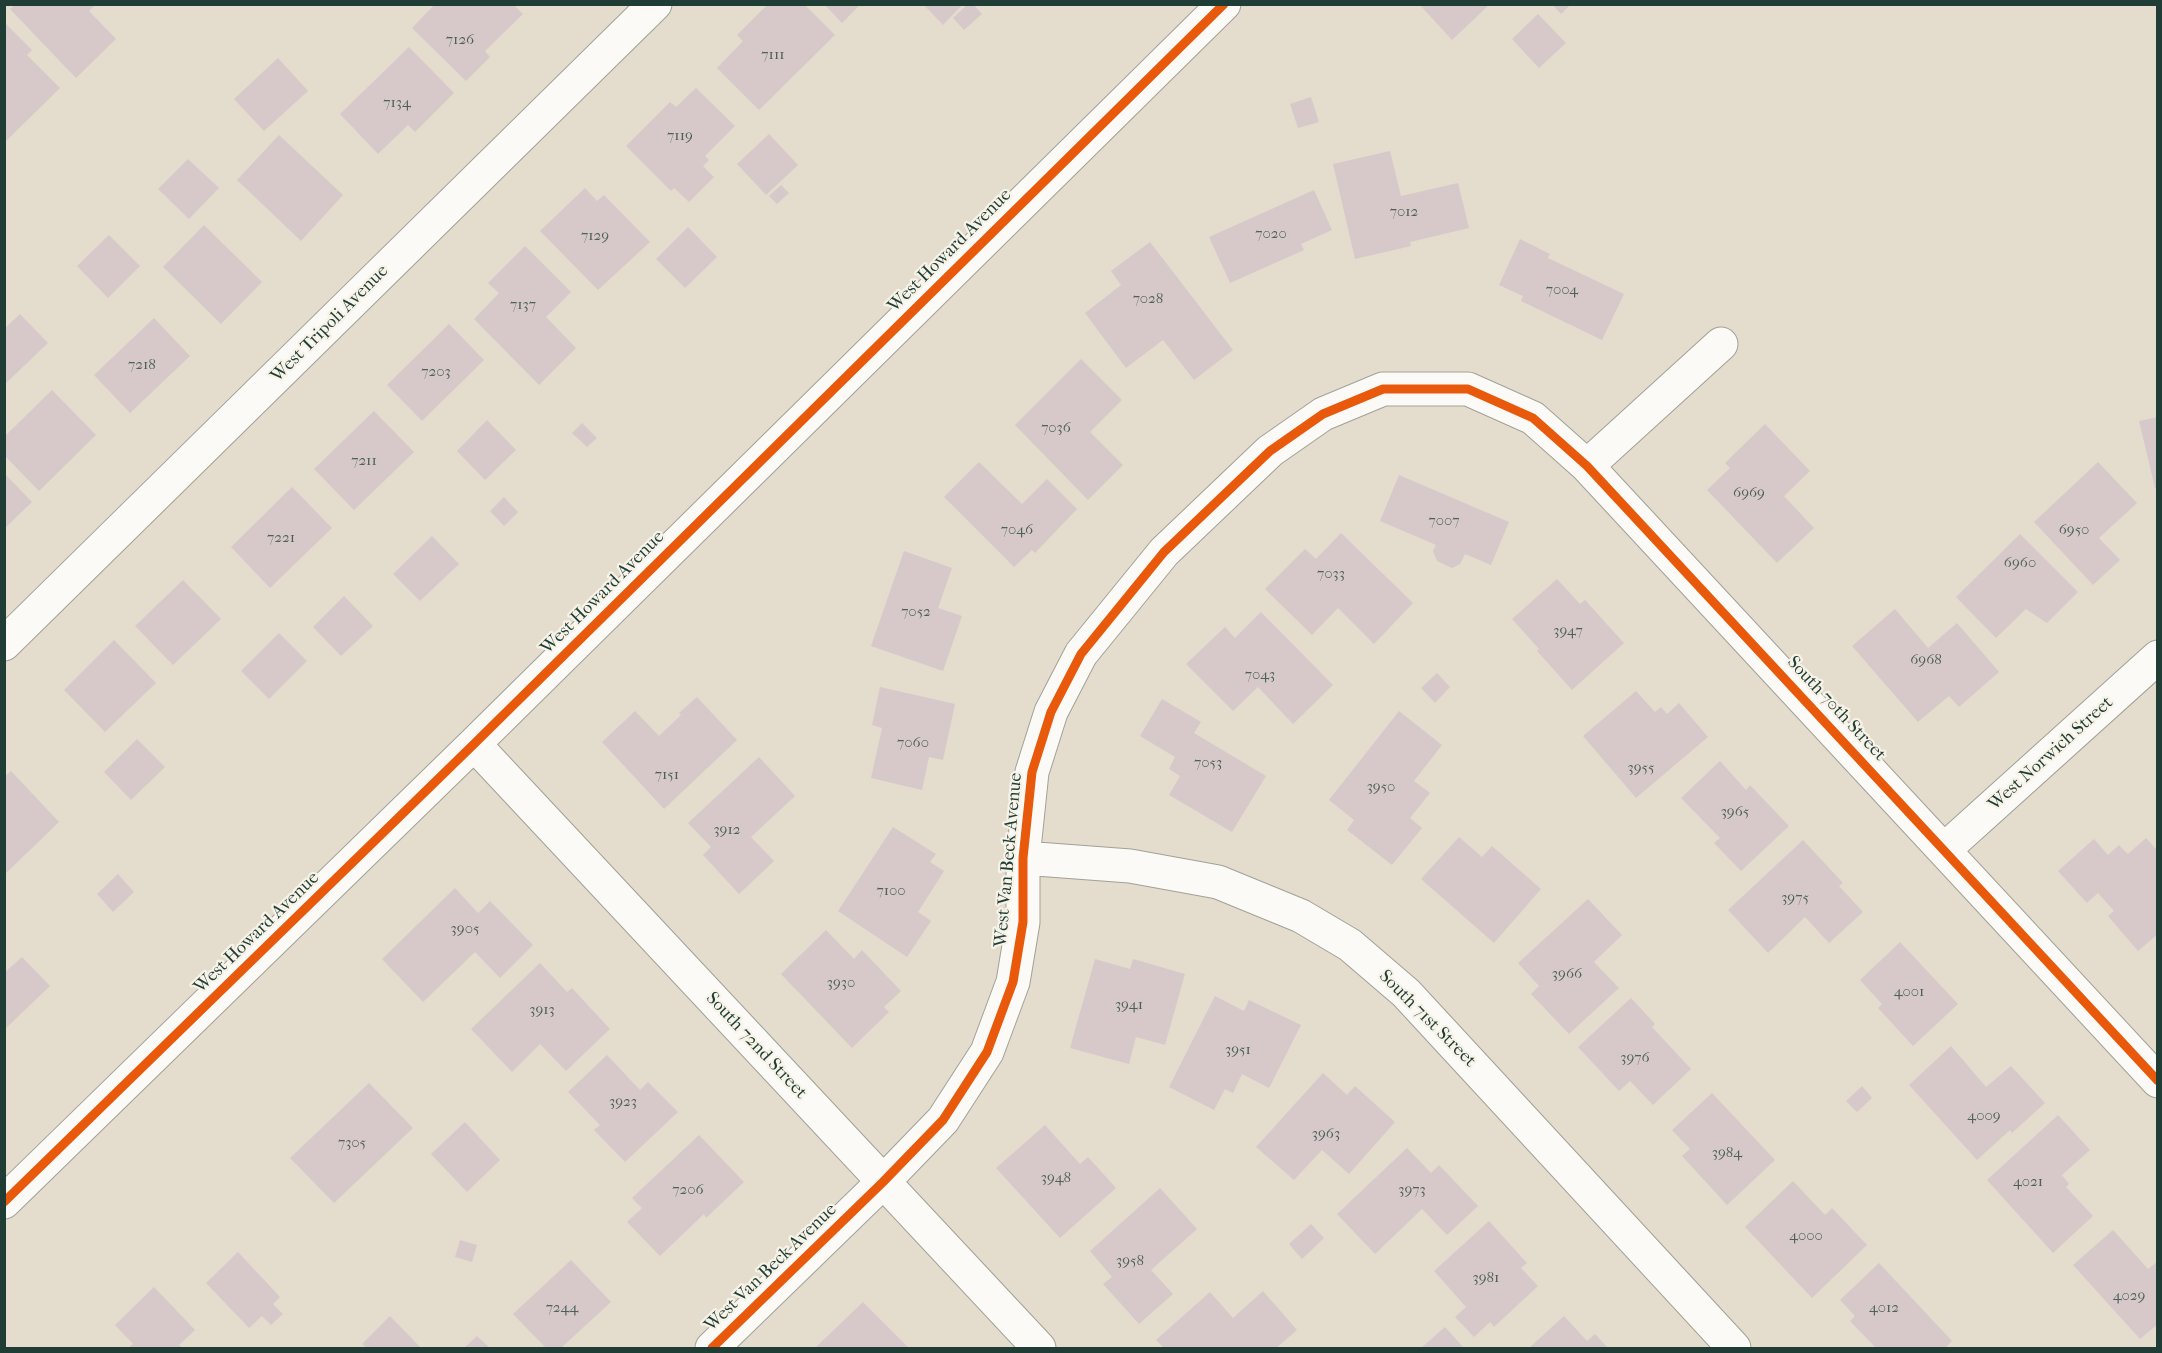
<!DOCTYPE html>
<style>
body{margin:0}
#map{position:relative;width:2162px;height:1353px;overflow:hidden;background:#e4dccc;font-family:"IM FELL French Canon",serif}
canvas{display:block}
.frame{position:absolute;inset:0;border:6px solid #1f3d34;pointer-events:none}
</style>
<div id="map">
<canvas width="2162" height="1353"></canvas>
<div class="frame"></div>
</div>
<script>
const context = document.querySelector('canvas').getContext('2d');
context.lineJoin = 'round';
function paint(path, color) { context.fillStyle = color; context.fill(path, 'evenodd'); }
const toPath = rows => new Path2D(rows.map(r => 'M' + r).join(''));
function strokePath(path, color, width, dash) { context.strokeStyle = color; context.lineWidth = width; context.lineCap = dash ? 'butt' : 'round'; context.setLineDash(dash || []); context.stroke(path); }
function label(font, color, halo, rows, align = 'center') {
  context.font = font + ' "IM FELL French Canon",serif'; context.lineWidth = 4.5; context.setLineDash([]); context.textBaseline = 'middle'; context.strokeStyle = halo; context.fillStyle = color; for (const [text, x, y, turn = 0] of rows) {
    context.save(); context.translate(x, y); context.rotate((+turn || 0) * Math.PI / 180); context.textAlign = isNaN(turn) ? turn : align; if (halo) context.strokeText(text, 0, 0); context.fillText(text, 0, 0); context.restore();
  }
}
paint(toPath([
 [435,4,513,4,523,14,485,51,490,57,466,81,412,28],
 [768,4,804,4,835,35,759,110,717,68,743,41,737,35],
 [824,4,861,4,842,23],
 [923,4,963,4,943,25],
 [968,4,973,4,982,14,964,30,953,18],
 [1419,4,1490,4,1452,40],
 [1552,4,1571,4,1561,14],
 [15,5,95,5,89,11,116,39,76,78,10,9],
 [1538,14,1566,43,1539,68,1512,39],
 [4,22,32,50,27,55,60,88,4,143],
 [409,47,454,93,415,132,408,125,378,154,340,114],
 [278,58,308,91,264,131,234,99],
 [696,88,735,126,705,156,709,160,703,166,714,177,689,202,674,188,671,191,626,146,670,102,676,107],
 [1311,97,1319,122,1298,128,1290,104],
 [769,134,798,165,766,195,737,164],
 [279,135,343,195,301,241,237,180],
 [1390,151,1401,196,1458,183,1469,228,1410,242,1411,246,1355,259,1333,164],
 [188,159,219,188,189,219,158,189],
 [781,185,789,193,777,204,769,196],
 [585,188,597,201,604,195,650,242,598,290,540,231],
 [1314,190,1332,230,1301,244,1304,250,1230,283,1209,237],
 [204,225,262,282,221,324,163,267],
 [688,227,717,257,685,288,656,259],
 [109,235,140,266,108,298,77,266],
 [1520,239,1550,254,1548,258,1624,294,1602,340,1521,301,1523,296,1499,285],
 [1150,242,1233,350,1194,380,1163,340,1126,368,1085,313,1121,285,1111,271],
 [525,246,571,292,546,317,576,348,539,385,474,319,499,293,488,283],
 [20,314,48,343,4,385,4,329],
 [154,318,190,356,130,413,94,375],
 [449,324,484,360,422,421,387,385],
 [1081,359,1122,400,1090,432,1123,465,1088,500,1015,425],
 [52,390,96,435,39,491,4,455,4,437],
 [374,411,414,452,354,510,314,469],
 [2158,417,2158,488,2155,488,2139,421],
 [487,420,516,450,485,480,457,451],
 [582,423,597,438,587,447,572,433],
 [1765,424,1810,471,1784,496,1814,528,1777,563,1707,490,1730,468,1725,463],
 [979,462,1022,504,1047,479,1077,509,1035,553,1032,550,1014,567,944,497],
 [2098,462,2137,503,2099,538,2120,560,2093,585,2034,522],
 [4,473,32,502,4,529],
 [1399,475,1509,522,1491,565,1465,554,1460,564,1452,568,1437,561,1433,551,1436,545,1380,521],
 [292,487,332,528,270,588,231,547],
 [504,497,518,512,504,526,490,511],
 [1341,533,1413,603,1374,644,1338,608,1312,635,1265,589,1305,549,1316,559],
 [2020,534,2078,592,2047,623,2026,609,1996,638,1956,597],
 [432,536,459,564,420,601,393,574],
 [904,551,952,568,938,608,962,616,943,671,871,646],
 [1557,579,1580,604,1585,600,1624,643,1572,690,1537,651,1539,649,1512,619],
 [183,580,221,619,173,665,135,626],
 [344,596,373,626,341,656,313,627],
 [1895,609,1928,648,1957,623,1999,672,1959,707,1949,696,1918,722,1852,646],
 [1261,612,1333,685,1293,724,1258,687,1233,711,1186,664,1225,627,1235,638],
 [279,633,307,661,269,699,241,671],
 [114,640,156,683,105,732,64,690],
 [1437,673,1450,687,1435,703,1421,688],
 [880,687,955,704,943,760,929,757,922,790,871,778,882,728,872,725],
 [1636,691,1655,712,1661,707,1667,714,1679,703,1708,737,1636,798,1583,736],
 [697,697,737,740,664,809,602,742,635,711,659,736,681,715,679,713],
 [1162,699,1201,722,1194,733,1266,776,1232,832,1169,795,1180,776,1169,769,1175,757,1140,736],
 [1399,711,1442,745,1414,781,1430,793,1410,818,1422,828,1392,865,1347,830,1354,820,1329,800],
 [137,739,165,767,131,800,104,772],
 [759,757,795,796,751,837,774,861,739,894,703,855,711,847,688,823],
 [1720,761,1746,790,1750,785,1789,826,1741,871,1714,843,1720,838,1681,798],
 [11,771,59,822,4,875,4,777],
 [893,827,936,854,930,862,944,871,918,912,931,921,907,957,838,911],
 [1459,837,1482,857,1492,846,1541,889,1494,943,1421,879],
 [2146,838,2158,851,2158,934,2138,951,2108,916,2114,911,2098,893,2087,903,2058,871,2094,839,2108,855,2119,845,2128,854],
 [1803,840,1843,883,1839,886,1863,912,1829,943,1805,917,1768,953,1728,910],
 [118,874,134,892,113,912,97,894],
 [455,888,478,913,490,901,533,945,500,978,475,952,423,1002,382,959],
 [1588,899,1622,935,1594,962,1619,988,1569,1034,1531,994,1539,986,1518,963],
 [826,930,854,959,862,950,901,991,884,1007,889,1012,852,1048,781,974],
 [1900,942,1958,1004,1913,1046,1878,1008,1882,1004,1860,980],
 [22,957,50,986,4,1030,4,973],
 [1095,959,1130,969,1133,959,1185,974,1165,1045,1136,1037,1129,1064,1070,1048],
 [540,963,567,992,572,988,610,1029,566,1071,540,1044,512,1072,471,1029],
 [1215,996,1244,1011,1249,1000,1301,1025,1269,1088,1242,1074,1233,1093,1225,1089,1214,1110,1169,1087],
 [1631,998,1655,1024,1652,1027,1691,1069,1653,1105,1630,1081,1619,1091,1578,1047],
 [1951,1046,1986,1087,2011,1066,2045,1103,2012,1133,2010,1130,1977,1160,1909,1085],
 [607,1055,640,1090,648,1082,678,1112,625,1162,594,1130,600,1125,568,1092],
 [1323,1073,1347,1095,1355,1086,1395,1122,1349,1174,1322,1150,1294,1180,1256,1147],
 [369,1083,413,1128,334,1203,290,1158],
 [1862,1086,1872,1098,1857,1112,1846,1101],
 [1712,1093,1775,1160,1727,1205,1682,1156,1690,1149,1672,1130],
 [2058,1115,2090,1150,2062,1175,2069,1184,2066,1187,2093,1216,2053,1253,1987,1180],
 [465,1122,500,1160,467,1192,431,1154],
 [1045,1125,1080,1164,1088,1157,1116,1188,1060,1238,996,1168],
 [699,1135,744,1182,706,1218,704,1214,660,1256,627,1222,642,1208,632,1198],
 [1407,1148,1431,1173,1439,1165,1478,1206,1447,1235,1422,1209,1375,1254,1337,1214],
 [1793,1181,1825,1215,1832,1208,1867,1245,1812,1298,1745,1227],
 [1160,1188,1197,1229,1151,1270,1173,1294,1139,1324,1103,1284,1112,1277,1090,1251],
 [1489,1221,1527,1263,1521,1268,1538,1286,1494,1327,1490,1322,1474,1337,1455,1317,1466,1307,1434,1271],
 [1311,1224,1324,1238,1302,1259,1289,1244],
 [2113,1230,2148,1269,2158,1261,2158,1324,2140,1339,2073,1265],
 [460,1240,477,1245,472,1262,455,1257],
 [238,1252,280,1297,273,1304,283,1314,271,1325,262,1316,249,1328,206,1283],
 [571,1260,611,1302,561,1348,546,1348,513,1314],
 [1879,1263,1952,1341,1945,1348,1876,1348,1850,1321,1855,1316,1840,1300],
 [154,1287,195,1330,179,1345,183,1348,128,1348,133,1344,115,1325],
 [1263,1291,1297,1330,1276,1348,1164,1348,1156,1340,1210,1292,1233,1318],
 [863,1302,909,1348,815,1348],
 [390,1316,421,1348,367,1348,362,1344],
 [1564,1316,1587,1341,1595,1334,1608,1348,1529,1348],
 [1445,1327,1464,1348,1421,1348],
 [477,1336,490,1348,464,1348]
]), '#d7c9ca');
const minor = toPath([
 [1587,466,1721,344],
 [4,644,655,4],
 [474,744,1039,1348],
 [1944,850,2158,657],
 [1023,858,1130,866,1218,882,1301,916,1350,945,1406,993,1734,1348],
 [4,1202,474,744,1224,4],
 [712,1348,883,1182,943,1120,987,1052,1013,982,1023,922,1023,858,1032,772,1051,712,1081,654,1164,552,1270,451,1323,414,1383,389,1468,389,1533,418,1587,466,2158,1081]
]);
strokePath(minor, '#a2a197', 35);
strokePath(minor, '#fbfaf7', 33);
strokePath(toPath([
 [4,1202,474,744,1224,4],
 [712,1348,883,1182,943,1120,987,1052,1013,982,1023,922,1023,858,1032,772,1051,712,1081,654,1164,552,1270,451,1323,414,1383,389,1468,389,1533,418,1587,466,2158,1081]
]), '#e8590c', 9);
label('15px', '#4d605a', null, [
 ["7126",460,40],
 ["7111",773,55],
 ["7134",397,103],
 ["7119",680,136],
 ["7012",1404,212],
 ["7020",1271,234],
 ["7129",595,236],
 ["7004",1562,290],
 ["7028",1148,299],
 ["7137",523,305],
 ["7218",142,365],
 ["7203",436,372],
 ["7036",1056,428],
 ["7211",364,461],
 ["6969",1749,493],
 ["7007",1444,521],
 ["7046",1017,530],
 ["6950",2074,530],
 ["7221",281,538],
 ["6960",2020,563],
 ["7033",1331,574],
 ["7052",916,612],
 ["3947",1568,631],
 ["6968",1926,660],
 ["7043",1260,675],
 ["7060",913,743],
 ["7053",1208,763],
 ["3955",1641,768],
 ["7151",667,775],
 ["3950",1381,787],
 ["3965",1735,812],
 ["3912",727,830],
 ["7100",891,891],
 ["3975",1795,898],
 ["3905",465,929],
 ["3966",1567,974],
 ["3930",841,983],
 ["4001",1909,992],
 ["3941",1129,1005],
 ["3913",542,1010],
 ["3951",1238,1050],
 ["3976",1635,1058],
 ["3923",623,1102],
 ["4009",1984,1116],
 ["3963",1326,1134],
 ["7305",352,1143],
 ["3984",1727,1153],
 ["3948",1056,1178],
 ["4021",2028,1182],
 ["7206",688,1190],
 ["3973",1412,1190],
 ["4000",1806,1236],
 ["3958",1130,1261],
 ["3981",1486,1278],
 ["4029",2129,1296],
 ["7244",562,1308],
 ["4012",1884,1308]
]);
label('18px', '#1f3d34', '#f7f3e8', [
 ["West Howard Avenue",950,251,-45],
 ["West Tripoli Avenue",330,324,-45],
 ["West Howard Avenue",603,593,-45],
 ["South 70th Street",1836,709,47],
 ["West Norwich Street",2051,754,-42],
 ["West Van Beck Avenue",1009,860,-85],
 ["West Howard Avenue",257,933,-44],
 ["South 71st Street",1427,1019,45],
 ["South 72nd Street",756,1046,47],
 ["West Van Beck Avenue",771,1268,-44]
]);
</script>
